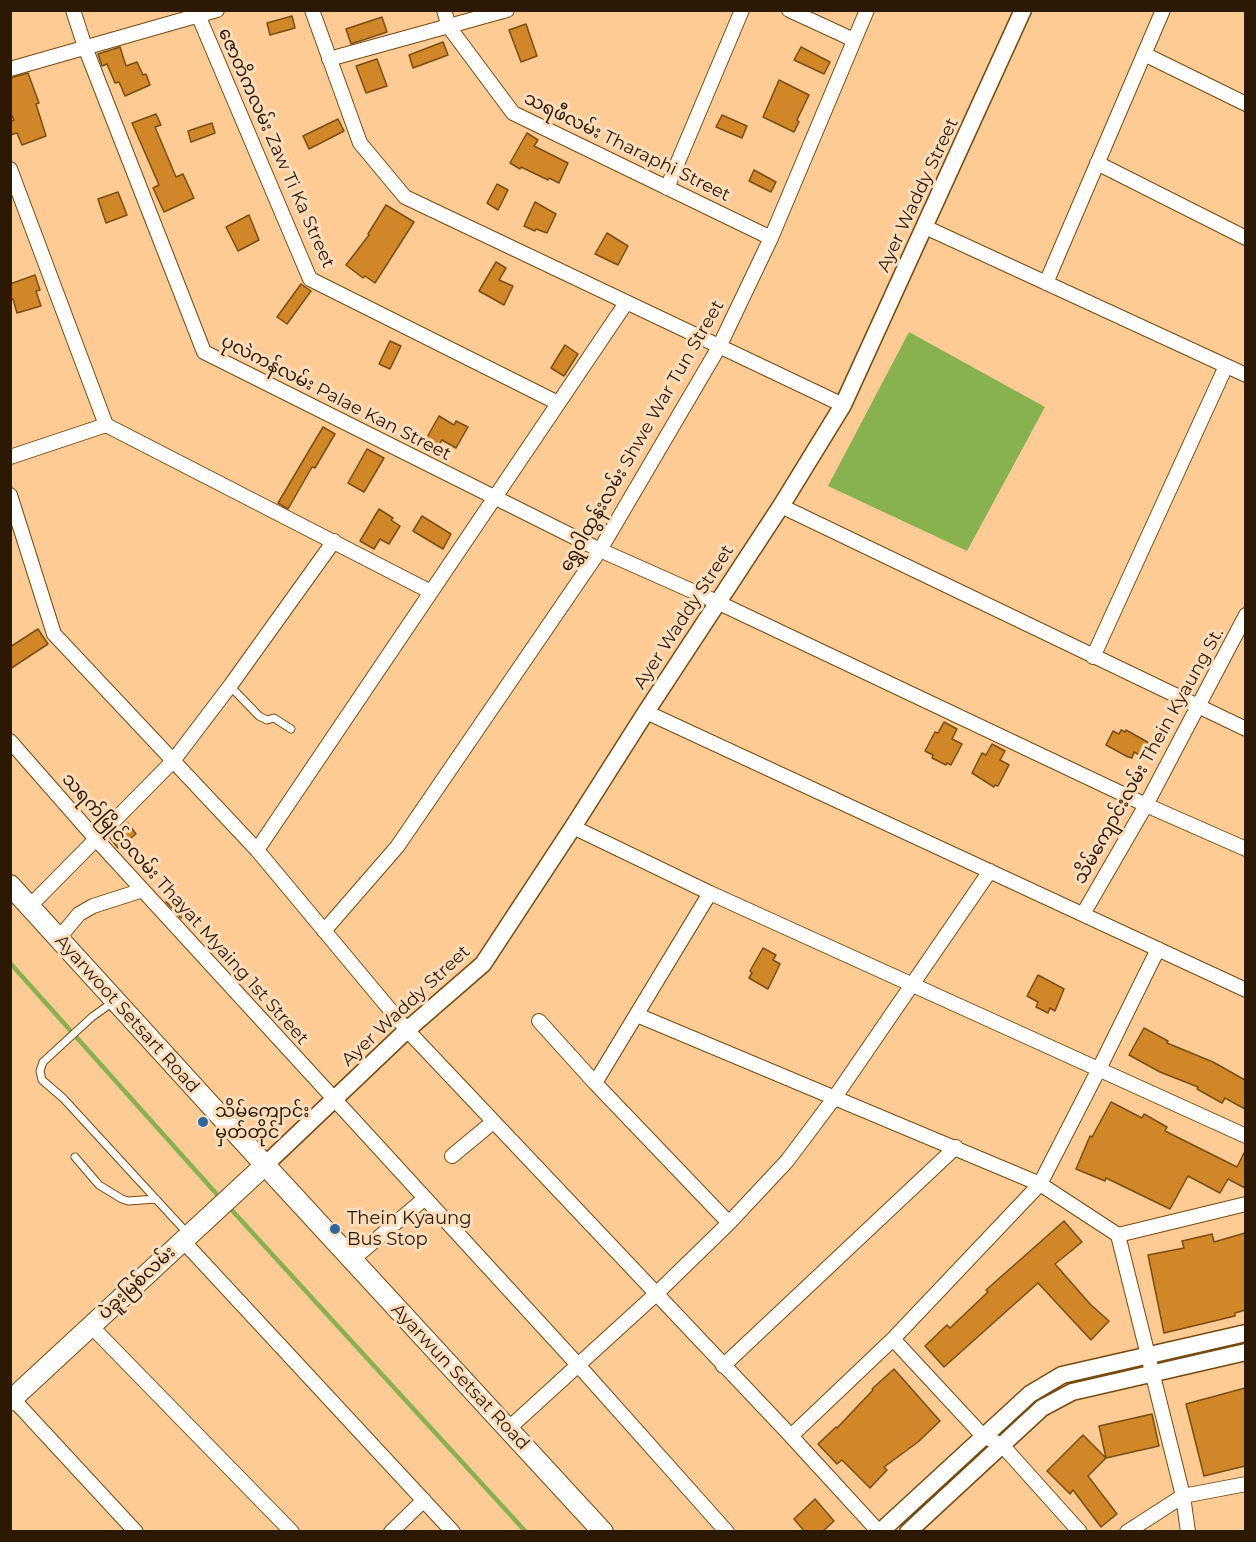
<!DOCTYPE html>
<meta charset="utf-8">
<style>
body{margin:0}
#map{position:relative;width:1256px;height:1542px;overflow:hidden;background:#fecb94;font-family:Montserrat,sans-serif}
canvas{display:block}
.frame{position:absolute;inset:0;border:12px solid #2c1903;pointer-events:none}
</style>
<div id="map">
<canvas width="1256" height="1542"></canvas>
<div class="frame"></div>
</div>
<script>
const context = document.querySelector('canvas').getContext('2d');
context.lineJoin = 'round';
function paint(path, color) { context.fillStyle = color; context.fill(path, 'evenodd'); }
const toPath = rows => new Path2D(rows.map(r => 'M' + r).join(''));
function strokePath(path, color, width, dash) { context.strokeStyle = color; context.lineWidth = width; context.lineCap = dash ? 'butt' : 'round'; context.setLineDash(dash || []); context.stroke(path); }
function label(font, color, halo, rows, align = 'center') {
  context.font = font + ' Montserrat,"Noto Sans Myanmar",sans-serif'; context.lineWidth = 6; context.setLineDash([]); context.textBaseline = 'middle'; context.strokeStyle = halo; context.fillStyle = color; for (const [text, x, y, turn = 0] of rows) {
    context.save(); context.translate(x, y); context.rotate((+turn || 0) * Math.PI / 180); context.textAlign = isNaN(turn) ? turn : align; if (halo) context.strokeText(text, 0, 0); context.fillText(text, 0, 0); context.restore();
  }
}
paint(toPath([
 [909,332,1045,407,967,551,828,486]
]), '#88b24f');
strokePath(toPath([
 [10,963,222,1200],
 [228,1206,526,1532]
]), '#88b24f', 4.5);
const building = toPath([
 [292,16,295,28,270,35,267,23,292,16],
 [382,17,387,32,351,44,346,29,382,17],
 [526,24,537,56,521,62,509,30,526,24],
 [443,42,448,55,413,68,409,55,443,42],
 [120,47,126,66,137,62,143,75,146,74,150,85,125,96,119,82,115,83,107,64,102,66,98,54,120,47],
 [801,47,830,62,824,74,794,60,801,47],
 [377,59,387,86,366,93,356,66,377,59],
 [28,73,39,103,36,104,46,136,22,145,17,133,10,135,10,122,14,120,10,111,10,78,28,73],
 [779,80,809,95,797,120,799,122,794,132,763,117,779,80],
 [156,114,161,125,155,127,176,177,183,174,194,198,164,212,153,188,159,185,132,123,156,114],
 [722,115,747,126,742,138,716,127,722,115],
 [338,119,344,131,309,149,303,136,338,119],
 [212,123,215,133,191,142,188,131,212,123],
 [527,133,538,140,534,146,568,163,559,183,549,178,548,180,521,167,520,169,510,163,527,133],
 [754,170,776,182,771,192,749,181,754,170],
 [497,184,508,190,498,210,487,203,497,184],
 [118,192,127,215,106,223,98,199,118,192],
 [535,202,556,214,547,233,536,229,535,231,524,226,535,202],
 [386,205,414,222,375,283,365,276,363,278,346,265,369,235,368,234,386,205],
 [249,215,259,240,238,251,226,227,249,215],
 [607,233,628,246,618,265,595,254,607,233],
 [496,262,506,268,499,280,513,286,504,305,479,291,496,262],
 [35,275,40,290,36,291,41,306,17,313,13,299,10,300,10,284,35,275],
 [301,284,311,291,287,324,277,317,301,284],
 [390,341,401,346,390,369,379,364,390,341],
 [565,345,578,354,564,376,551,368,565,345],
 [439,416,454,425,456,421,468,427,456,448,442,440,437,448,425,441,439,416],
 [323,427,335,434,315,468,312,467,288,509,278,503,323,427],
 [367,449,384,458,364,492,348,483,367,449],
 [379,509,393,518,391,520,400,526,389,544,380,539,374,549,360,541,379,509],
 [422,516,451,534,443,549,413,531,422,516],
 [38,629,48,644,10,669,10,647,38,629],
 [944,722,957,729,952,739,962,744,951,765,947,763,946,765,932,758,933,755,925,751,935,732,938,733,944,722],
 [1121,730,1125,732,1126,730,1151,744,1143,757,1134,752,1132,758,1128,757,1106,745,1113,731,1119,734,1121,730],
 [992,744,1005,751,1000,760,1009,765,998,786,995,785,994,787,972,773,982,753,986,755,992,744],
 [128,823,136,834,118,848,110,838,128,823],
 [175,894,189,911,181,918,166,902,175,894],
 [763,948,776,955,773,960,780,964,768,989,749,978,752,973,750,971,763,948],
 [1038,975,1064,989,1055,1011,1050,1008,1048,1013,1036,1007,1038,1002,1027,996,1038,975],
 [1144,1028,1168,1041,1167,1043,1213,1062,1245,1080,1245,1109,1225,1098,1222,1103,1197,1089,1198,1087,1160,1072,1129,1055,1144,1028],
 [1111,1102,1142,1118,1144,1114,1167,1127,1165,1131,1237,1167,1245,1151,1245,1188,1228,1179,1220,1193,1188,1176,1170,1209,1106,1178,1105,1181,1076,1169,1090,1136,1092,1137,1111,1102],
 [1064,1221,1082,1242,1055,1264,1090,1304,1109,1321,1091,1340,1038,1283,944,1367,925,1346,947,1325,950,1328,988,1292,986,1290,1064,1221],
 [1245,1233,1245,1310,1235,1313,1235,1316,1164,1333,1148,1255,1184,1248,1182,1241,1212,1234,1214,1242,1245,1233],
 [894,1369,940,1421,918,1442,884,1467,887,1470,870,1488,842,1460,837,1464,818,1444,836,1427,837,1428,873,1390,872,1389,894,1369],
 [1245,1388,1245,1466,1204,1476,1186,1404,1245,1388],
 [1152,1414,1159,1446,1106,1458,1099,1426,1152,1414],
 [1083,1435,1106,1458,1088,1476,1117,1514,1101,1527,1073,1490,1070,1494,1047,1471,1083,1435],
 [815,1499,834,1521,822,1532,805,1532,794,1519,815,1499]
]);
paint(building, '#cf8727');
strokePath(building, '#794d13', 1.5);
const service = toPath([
 [230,686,259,716,267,720,274,718,291,729],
 [113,1002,92,1017,43,1062,40,1071,42,1080,63,1098,189,1235],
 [75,1157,99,1185,122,1199,128,1201,156,1199]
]);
const minor = toPath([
 [73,10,85,47,204,352,600,550,717,602,1146,805,1246,849],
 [196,10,310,279,558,403],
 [312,10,360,143,405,197,843,405],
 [444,10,449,27,513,113,771,238],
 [789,10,854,40],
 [1144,54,1246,104],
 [329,59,507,10],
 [10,69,217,10],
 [1097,163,1246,238],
 [10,169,106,425,431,592],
 [667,188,742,10],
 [925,227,1246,375],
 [1046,283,1163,10],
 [10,457,106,425],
 [10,495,54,634,257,850,407,1030,791,1436],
 [781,506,1246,729],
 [1093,657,1226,366],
 [646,712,1246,990],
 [10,741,95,838,579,1366,727,1532],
 [573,827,710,893,1246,1136],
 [257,850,626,303],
 [30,906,173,761,230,686,334,541],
 [1083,914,1146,805,1246,615],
 [324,931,397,847,600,550,719,347,771,238,867,10],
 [59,938,79,914,93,906,143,890],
 [637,1015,1040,1184,1118,1235,1183,1496,1188,1532],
 [539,1021,595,1083,729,1223],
 [595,1083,710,893],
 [452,1156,493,1122],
 [1118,1235,1246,1204],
 [183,1241,453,1532],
 [352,1260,424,1199],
 [91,1326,292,1532],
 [893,1339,983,1436,1002,1445,1080,1532],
 [723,1366,956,1147],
 [13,1399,136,1532],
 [508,1429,656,1294,729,1223,787,1161,835,1097,990,871],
 [391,1532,424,1500],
 [879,1532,791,1436,893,1339,1040,1184,1099,1069,1158,949],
 [1127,1532,1183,1496,1246,1484]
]);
const tertiary = toPath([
 [265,1165,407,1030,483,964,573,827,646,712,781,506,843,405,1023,10],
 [880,1532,1030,1394,1062,1375,1246,1333],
 [908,1532,1042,1408,1072,1392,1246,1352]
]);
const secondary = toPath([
 [10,885,265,1165,603,1532],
 [10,1401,265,1165]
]);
strokePath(service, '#764a0e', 9);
strokePath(minor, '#764a0e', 16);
strokePath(tertiary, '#764a0e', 19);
strokePath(secondary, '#764a0e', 22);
strokePath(service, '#fff', 7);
strokePath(minor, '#fff', 14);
strokePath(tertiary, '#fff', 16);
strokePath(secondary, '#fff', 20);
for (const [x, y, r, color] of [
 [203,1122,6,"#2b689f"],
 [335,1229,6,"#2b689f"]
]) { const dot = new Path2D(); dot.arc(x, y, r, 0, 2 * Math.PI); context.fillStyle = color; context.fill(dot); strokePath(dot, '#fcddbc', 2); }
label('18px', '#2c1903', '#fcddbc', [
 ["သရဖီလမ်း Tharaphi Street",627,147,26],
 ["ဇောတိကလမ်း Zaw Ti Ka Street",276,148,66],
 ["Ayer Waddy Street",918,195,-65],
 ["ပုလဲကန်လမ်း Palae Kan Street",336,398,27],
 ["ရွှေဝါထွန်းလမ်း Shwe War Tun Street",642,436,-60],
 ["Ayer Waddy Street",684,617,-57],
 ["သိမ်ကျောင်းလမ်း Thein Kyaung St.",1149,756,-61],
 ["သရက်မြိုင်၁လမ်း Thayat Myaing 1st Street",185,909,48],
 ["Ayer Waddy Street",406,1006,-43],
 ["Ayarwoot Setsart Road",127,1014,48],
 ["ပဲခူးမြစ်လမ်း",137,1283,-43],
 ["Ayarwun Setsat Road",460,1377,47]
]);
label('18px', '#2c1903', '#fcddbc', [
 ["သိမ်ကျောင်း",215,1112],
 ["မှတ်တိုင်",215,1133],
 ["Thein Kyaung",347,1219],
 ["Bus Stop",347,1240]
], 'left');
</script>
